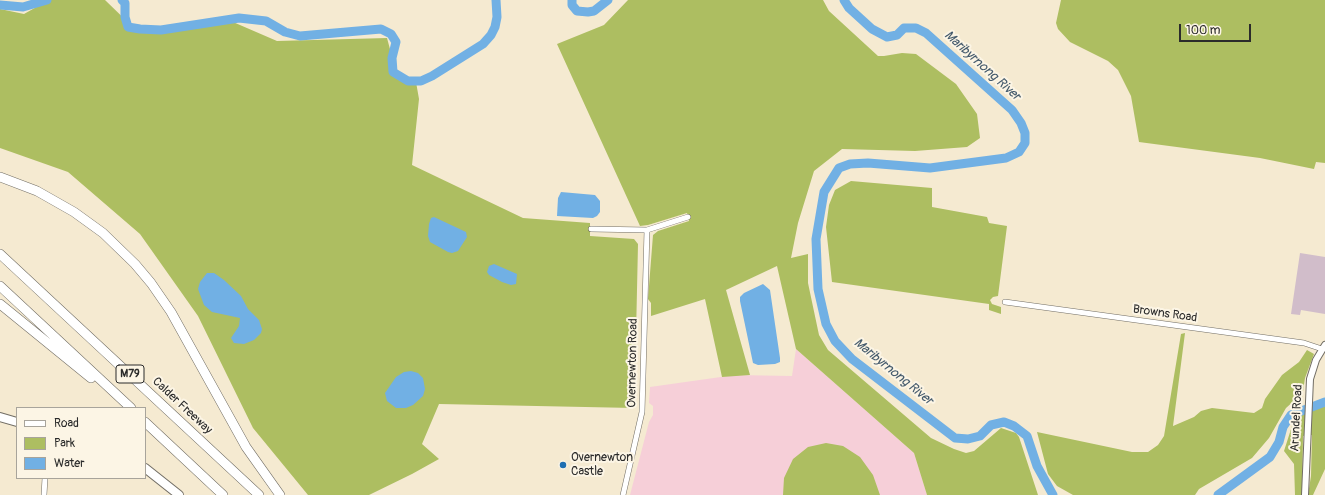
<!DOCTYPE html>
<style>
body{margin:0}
#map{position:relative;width:1325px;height:495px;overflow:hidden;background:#f5ead1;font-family:Pangolin,sans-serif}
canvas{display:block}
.legend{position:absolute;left:16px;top:407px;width:130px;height:72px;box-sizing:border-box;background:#fcf5e5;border:1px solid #a8a49b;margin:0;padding:5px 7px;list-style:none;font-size:12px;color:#2b2b2b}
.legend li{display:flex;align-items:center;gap:8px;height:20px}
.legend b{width:20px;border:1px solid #a8a49b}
.scale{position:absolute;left:1179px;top:24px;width:72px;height:18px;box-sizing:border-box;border:2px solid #2b2b2b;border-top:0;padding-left:5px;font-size:12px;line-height:14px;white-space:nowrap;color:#2b2b2b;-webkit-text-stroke:3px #fcf5e5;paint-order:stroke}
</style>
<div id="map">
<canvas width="1325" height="495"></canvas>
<ul class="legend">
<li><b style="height:5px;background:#fff"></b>Road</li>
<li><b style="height:11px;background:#adbe61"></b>Park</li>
<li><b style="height:11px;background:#71b0e4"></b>Water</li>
</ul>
<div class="scale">100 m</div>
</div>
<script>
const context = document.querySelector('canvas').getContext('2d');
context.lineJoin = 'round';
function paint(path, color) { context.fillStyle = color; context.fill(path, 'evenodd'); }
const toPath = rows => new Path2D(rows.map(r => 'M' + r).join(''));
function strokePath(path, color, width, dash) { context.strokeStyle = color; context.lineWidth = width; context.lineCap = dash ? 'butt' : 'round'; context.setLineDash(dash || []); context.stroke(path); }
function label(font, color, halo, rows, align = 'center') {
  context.font = font + ' Pangolin,sans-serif'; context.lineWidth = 4; context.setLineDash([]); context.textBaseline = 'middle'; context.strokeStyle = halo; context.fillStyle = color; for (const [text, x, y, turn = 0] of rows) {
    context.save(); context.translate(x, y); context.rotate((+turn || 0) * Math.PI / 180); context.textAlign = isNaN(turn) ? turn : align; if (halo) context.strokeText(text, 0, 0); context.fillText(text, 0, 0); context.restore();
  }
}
paint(toPath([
 [796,349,914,453,927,495,630,495,649,422,653,415,653,406,649,403,650,387,735,375,792,376]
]), '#f6cfd8');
paint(toPath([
 [1300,253,1325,257,1325,314,1301,310,1300,315,1291,314]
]), '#d1bdca');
paint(toPath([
 [49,0,105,0,138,32,233,22,277,41,387,38,398,79,411,85,416,82,419,99,412,165,523,218,590,223,590,236,634,239,638,244,635,381,633,381,635,389,634,408,439,404,422,444,439,459,412,474,369,495,308,495,253,428,198,316,140,234,68,172,0,148,0,9,24,14],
 [628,0,823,0,829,11,878,56,884,56,902,53,916,54,956,84,977,114,980,138,967,147,915,151,842,149,814,171,798,223,791,258,808,254,808,283,812,302,819,335,828,350,931,438,954,449,966,453,974,451,1001,428,1016,433,1019,437,1038,495,927,495,914,453,796,349,777,266,726,290,750,375,722,377,705,299,651,316,651,303,648,299,653,235,658,231,689,221,687,213,648,225,640,226,557,44,604,25],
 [1061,0,1325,0,1325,163,1316,162,1314,169,1260,158,1139,142,1131,96,1118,70,1108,61,1070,42,1058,29,1056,23],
 [851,181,932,188,932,207,987,217,989,223,1007,226,998,296,993,297,990,300,992,304,1001,307,1001,314,989,310,989,304,832,282,826,227,829,205,835,190],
 [1185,333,1173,426,1194,417,1201,411,1212,408,1254,413,1262,408,1265,399,1282,375,1299,362,1307,350,1314,354,1305,378,1302,398,1296,399,1286,408,1269,438,1252,458,1199,489,1195,495,1073,495,1057,486,1048,474,1037,432,1132,452,1148,452,1158,445,1164,436,1181,334],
 [1325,406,1325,469,1313,495,1308,495,1311,476,1312,435,1303,436,1302,495,1295,495,1294,464,1284,451,1292,426,1297,418,1304,413],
 [826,443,843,446,860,457,873,475,880,495,783,495,784,478,793,459,808,447]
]), '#adbe61');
paint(toPath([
 [561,192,595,195,600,201,600,212,597,216,593,218,557,216,558,198],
 [434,217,466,232,467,237,458,251,452,253,448,252,430,242,428,236,429,224,431,218],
 [494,264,517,274,516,284,511,285,502,282,489,275,487,272,489,266],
 [207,273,214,273,224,280,241,296,248,309,259,320,262,329,261,333,254,340,244,344,234,343,231,338,239,326,240,318,212,312,204,305,198,289,200,282],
 [763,284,770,290,780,358,780,362,775,364,758,365,753,363,740,301,740,297,744,293],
 [411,371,418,373,423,378,425,389,423,396,413,405,406,408,396,408,387,401,385,393,396,377,404,372]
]), '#71b0e4');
strokePath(toPath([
 [122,0,125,3,125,17,128,27,140,29,161,30,239,18,266,21,285,32,300,36,381,29,391,34,396,42,392,58,393,72,408,81,421,81,432,76,483,44,491,35,495,27,497,17,496,0],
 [572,0,572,5,577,11,588,12,594,11,608,0],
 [844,0,849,8,872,29,887,37,897,35,904,28,916,28,926,33,1012,110,1021,123,1025,133,1025,143,1019,152,1006,158,930,168,868,163,850,164,839,168,824,192,816,239,818,289,826,324,835,341,852,359,955,438,968,439,980,436,991,425,1004,422,1014,426,1027,436,1037,466,1053,495],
 [0,5,23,7,47,0],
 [1218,495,1270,457,1279,442,1283,427,1291,415,1325,402]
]), '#71b0e4', 9);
const minor = toPath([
 [591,229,647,230,688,217],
 [1005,302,1304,343,1322,349],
 [44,495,45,478],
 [623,495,642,412,647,230]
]);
const tertiary = toPath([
 [1305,495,1310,379,1316,360,1325,345]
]);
const primary = toPath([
 [0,417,17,422],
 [145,468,179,495]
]);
const motorway = toPath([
 [0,177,37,191,74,212,103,233,135,264,151,283,171,312,246,447,280,495],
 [0,254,259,495],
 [0,286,131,408],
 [0,304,91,378],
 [145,422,223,495]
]);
strokePath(minor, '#726e65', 6);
strokePath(tertiary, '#726e65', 8);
strokePath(primary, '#726e65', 10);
strokePath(motorway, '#726e65', 10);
strokePath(minor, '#fff', 5);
strokePath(tertiary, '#fff', 6);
strokePath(primary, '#fff', 8);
strokePath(motorway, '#fff', 9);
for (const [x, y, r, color] of [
 [563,465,4,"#1f6fb2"]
]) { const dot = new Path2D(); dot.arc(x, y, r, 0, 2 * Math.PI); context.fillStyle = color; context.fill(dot); strokePath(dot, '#fcf5e5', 1.5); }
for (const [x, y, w] of [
 [130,374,28]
]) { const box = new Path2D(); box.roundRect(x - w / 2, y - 9, w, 18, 3); context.fillStyle = '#fcf5e5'; context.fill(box); strokePath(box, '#2b2b2b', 1); }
label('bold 11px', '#2b2b2b', null, [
 ["M79",130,374]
]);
label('12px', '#2b2b2b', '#fcf5e5', [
 ["Browns Road",1165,314,8],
 ["Overnewton Road",633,363,-89],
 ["Calder Freeway",182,406,43],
 ["Arundel Road",1297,418,-87]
]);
label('12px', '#2b2b2b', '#fcf5e5', [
 ["Overnewton",571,458],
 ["Castle",571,472]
], 'left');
label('italic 13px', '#445a6c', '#fcf5e5', [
 ["Maribyrnong River",982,66,42],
 ["Maribyrnong River",893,372,39]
]);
</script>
